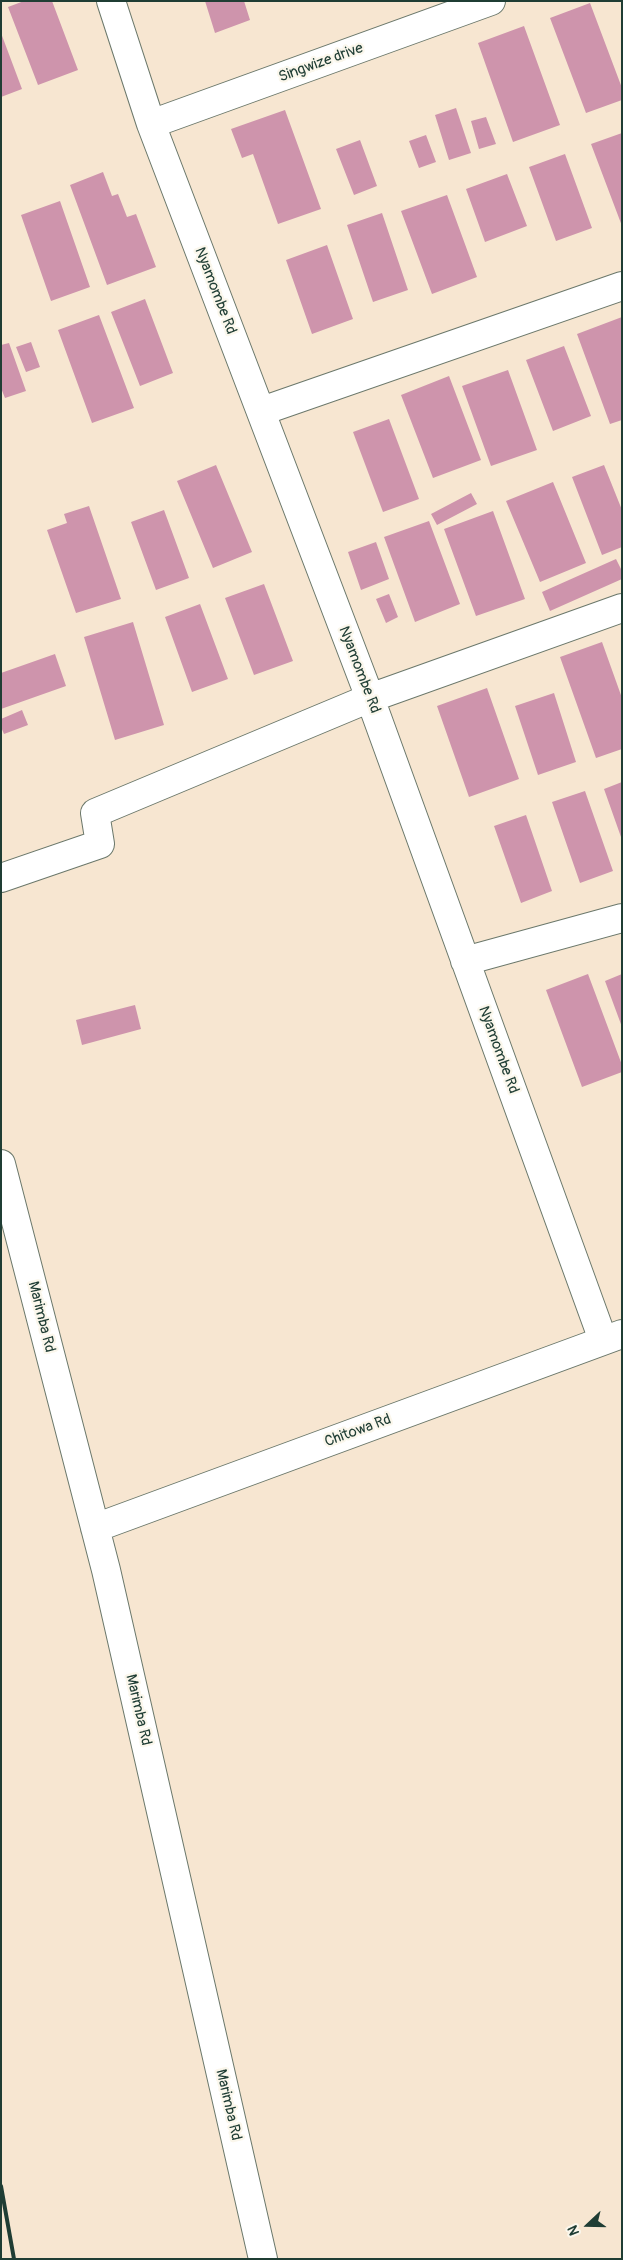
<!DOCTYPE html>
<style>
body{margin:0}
#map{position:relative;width:623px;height:2260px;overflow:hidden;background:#f7e6d1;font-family:Pangolin,sans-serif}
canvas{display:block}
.frame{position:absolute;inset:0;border:2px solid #1f3d34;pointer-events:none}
.north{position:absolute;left:563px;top:2200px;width:50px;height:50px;-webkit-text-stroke:4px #fbf7ec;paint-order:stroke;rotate:249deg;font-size:14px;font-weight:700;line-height:20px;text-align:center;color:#1f3d34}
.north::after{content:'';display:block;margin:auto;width:18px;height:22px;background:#1f3d34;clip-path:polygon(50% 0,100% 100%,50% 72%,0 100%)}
</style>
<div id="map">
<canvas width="623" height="2260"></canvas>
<div class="frame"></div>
<div class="north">N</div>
</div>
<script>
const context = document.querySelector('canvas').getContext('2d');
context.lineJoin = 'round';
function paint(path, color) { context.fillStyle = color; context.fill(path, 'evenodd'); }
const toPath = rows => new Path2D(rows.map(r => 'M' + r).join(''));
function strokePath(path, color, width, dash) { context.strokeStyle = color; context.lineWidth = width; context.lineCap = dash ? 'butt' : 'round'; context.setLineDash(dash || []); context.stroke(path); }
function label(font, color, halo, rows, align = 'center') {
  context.font = font + ' Pangolin,sans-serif'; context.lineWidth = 4.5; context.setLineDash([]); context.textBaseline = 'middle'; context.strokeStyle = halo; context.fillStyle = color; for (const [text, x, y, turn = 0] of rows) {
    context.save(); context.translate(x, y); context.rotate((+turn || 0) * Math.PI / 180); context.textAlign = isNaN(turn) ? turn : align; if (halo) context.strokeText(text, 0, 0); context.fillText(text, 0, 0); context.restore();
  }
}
paint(toPath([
 [24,1,52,1,78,70,38,85,8,7],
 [205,1,244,1,250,20,215,33],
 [590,3,622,88,622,100,586,113,550,18],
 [524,26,560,125,513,142,478,43],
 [1,33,22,89,1,97],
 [456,108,471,153,449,160,435,115],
 [285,110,321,209,278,224,253,154,242,158,231,129],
 [486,117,496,144,479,149,471,121],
 [622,133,622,226,591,144],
 [426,135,436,162,419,168,409,141],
 [360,140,377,186,354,195,336,149],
 [565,154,592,228,556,241,529,167],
 [103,172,112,196,118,194,127,217,136,214,156,267,107,285,70,185],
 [507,174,527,226,485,242,466,189],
 [447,195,477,277,432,294,401,211],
 [60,201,90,287,51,301,21,215],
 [382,213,408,290,373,302,347,225],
 [327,245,353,319,312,334,286,260],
 [145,299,173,373,140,386,111,312],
 [99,315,134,408,92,423,58,330],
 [622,317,622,420,610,424,577,334],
 [31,342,40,367,26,372,16,347],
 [9,343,26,391,5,398,1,388,1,345],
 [564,346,591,416,553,431,526,360],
 [508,370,537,450,491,466,462,386],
 [449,376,481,460,433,478,401,395],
 [389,419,419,499,383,512,353,432],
 [216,465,252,552,213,568,177,481],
 [604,465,622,510,622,547,602,555,572,477],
 [553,482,586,563,540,582,506,501],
 [471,493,477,504,437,525,431,514],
 [89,506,121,599,76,613,47,530,67,523,64,514],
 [164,510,189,578,156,590,131,522],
 [493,511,525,599,476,616,444,529],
 [429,521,460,604,415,622,384,537],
 [376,542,389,579,361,590,348,552],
 [616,559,622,571,622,579,550,611,542,592],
 [264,584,293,661,254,675,225,598],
 [389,594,398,617,386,623,376,599],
 [200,604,228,679,192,692,165,617],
 [133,622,164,725,115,740,84,637],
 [602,642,622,698,622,749,596,758,560,657],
 [55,654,66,686,1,709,1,673],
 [487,688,519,779,469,797,437,706],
 [554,693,576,762,538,775,515,706],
 [22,710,28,725,4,734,1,727,1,719],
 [622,782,622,837,621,837,604,789],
 [585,791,613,871,580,883,552,802],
 [526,815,552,891,521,903,494,826],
 [588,974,622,1065,622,1072,582,1087,546,990],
 [622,974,622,1027,605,981],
 [135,1005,141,1029,82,1045,76,1020]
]), '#ce94ac');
const minor = toPath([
 [111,1,151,124,370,698,603,1340],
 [151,124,491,1],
 [262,411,622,286],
 [1,878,100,844,95,813,370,698,622,608],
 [465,961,622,918]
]);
const tertiary = toPath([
 [1,1164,106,1570,263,2259],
 [95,1528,622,1334]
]);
strokePath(minor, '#6b786b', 30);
strokePath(tertiary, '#6b786b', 30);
strokePath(minor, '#fff', 28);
strokePath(tertiary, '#fff', 28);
strokePath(toPath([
 [1,2186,14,2259]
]), '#1f3d34', 4);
label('15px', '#1f3d34', '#fbf7ec', [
 ["Singwize drive",321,63,-20],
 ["Nyamombe Rd",215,291,69],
 ["Nyamombe Rd",359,670,69],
 ["Nyamombe Rd",498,1050,70],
 ["Marimba Rd",41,1317,76],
 ["Chitowa Rd",358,1431,-20],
 ["Marimba Rd",138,1710,77],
 ["Marimba Rd",228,2105,77]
]);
</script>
